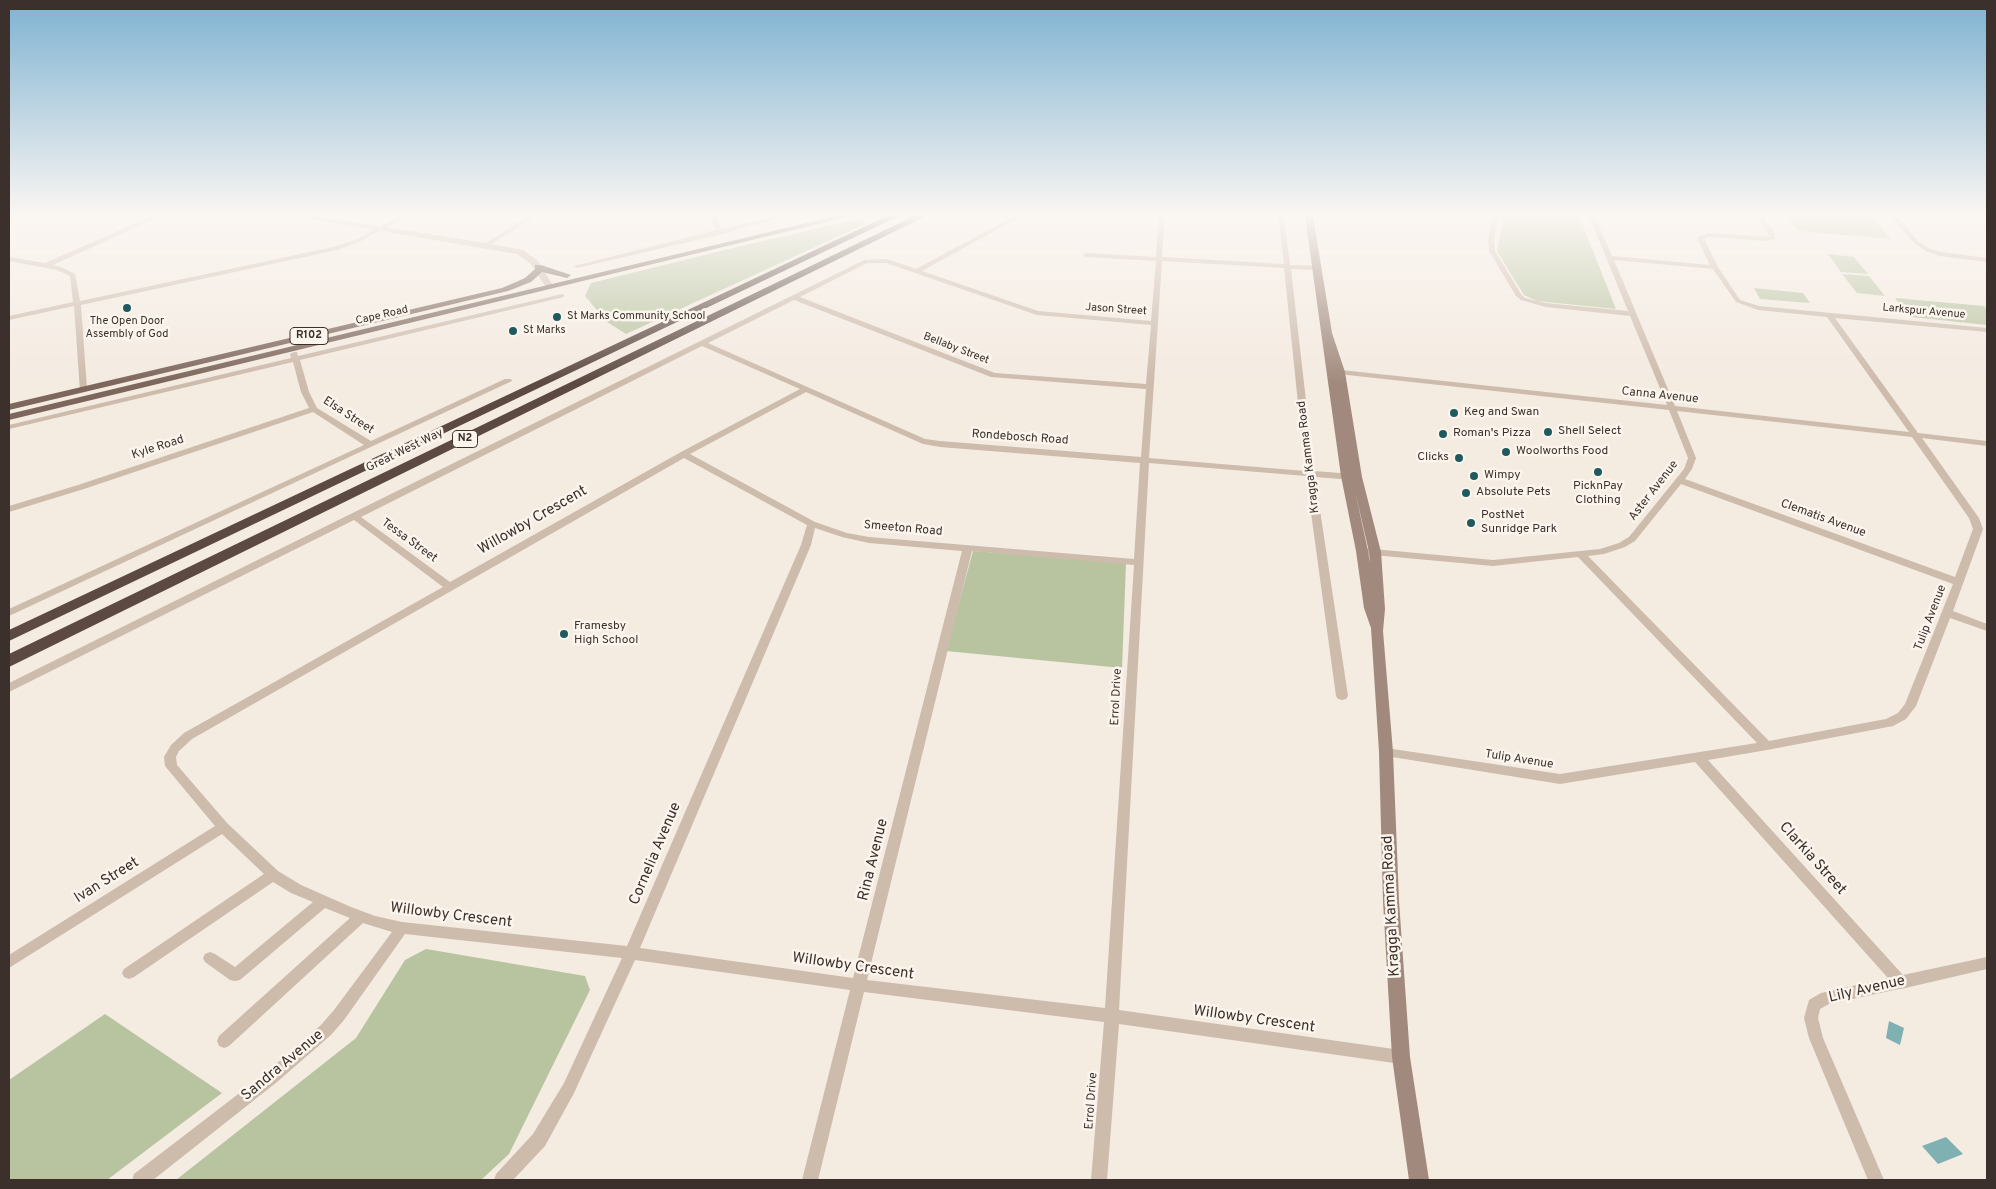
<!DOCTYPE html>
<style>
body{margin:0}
#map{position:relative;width:1996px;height:1189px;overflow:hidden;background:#f4ebe1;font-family:Overpass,sans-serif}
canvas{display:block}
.frame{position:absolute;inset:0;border:10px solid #3b302b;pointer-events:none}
</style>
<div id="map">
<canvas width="1996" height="1189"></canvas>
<div class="frame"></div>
</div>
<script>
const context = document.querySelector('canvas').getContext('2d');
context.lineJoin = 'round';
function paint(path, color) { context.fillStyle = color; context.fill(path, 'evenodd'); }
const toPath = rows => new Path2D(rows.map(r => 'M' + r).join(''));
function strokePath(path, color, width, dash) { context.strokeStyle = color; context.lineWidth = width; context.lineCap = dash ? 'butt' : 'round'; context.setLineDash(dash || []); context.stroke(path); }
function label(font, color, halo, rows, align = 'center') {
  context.font = font + ' Overpass,sans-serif'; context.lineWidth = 5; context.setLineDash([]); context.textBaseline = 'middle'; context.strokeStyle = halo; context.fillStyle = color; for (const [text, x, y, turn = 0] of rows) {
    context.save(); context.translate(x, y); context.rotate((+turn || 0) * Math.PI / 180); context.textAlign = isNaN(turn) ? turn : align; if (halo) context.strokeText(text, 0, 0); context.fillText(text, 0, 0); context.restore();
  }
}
paint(toPath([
 [1504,216,1579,216,1616,309,1537,301,1524,295,1497,251],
 [1787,216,1871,216,1891,239,1798,231],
 [862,218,865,224,626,334,607,322,585,296,591,283,741,246],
 [1828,254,1854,257,1868,274,1841,272],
 [1842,274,1869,276,1885,296,1857,293],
 [1754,288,1803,293,1810,303,1760,299],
 [1895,298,1984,306,1987,309,1987,325,1911,317],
 [973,551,1126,563,1122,668,946,651],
 [426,949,585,976,590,990,509,1154,481,1180,176,1180,356,1038,405,960],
 [105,1014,222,1093,107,1180,9,1180,9,1080]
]), '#b8c4a0');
paint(toPath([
 [1889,1021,1904,1028,1900,1045,1886,1038],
 [1946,1137,1963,1154,1938,1164,1922,1146]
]), '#7fb0b2');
paint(toPath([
 [152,216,161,216,53,265,61,267,75,274,80,301,333,247,355,240,400,216,408,216,359,242,337,250,81,305,87,389,83,391,80,391,74,306,9,320,9,316,73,302,70,276,57,270,9,261,9,257,45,263,152,216],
 [493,216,509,216,511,218,508,220,493,216],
 [528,216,536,216,488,246,483,245,528,216],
 [711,216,717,216,720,226,723,229,775,216,787,216,723,234,577,268,574,266,717,230,714,227,711,216],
 [1014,216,1022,216,922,271,1038,311,1151,321,1156,261,1086,257,1083,255,1086,253,1156,257,1159,216,1165,216,1162,257,1284,264,1278,216,1284,216,1290,265,1317,266,1320,268,1317,270,1291,269,1314,471,1353,474,1357,477,1353,480,1315,477,1348,696,1346,699,1342,700,1338,699,1336,696,1306,476,1149,463,1119,1010,1401,1050,1406,1052,1408,1057,1406,1062,1401,1064,1119,1024,1107,1180,1091,1180,1104,1022,864,992,818,1180,802,1180,850,990,635,960,574,1093,545,1146,513,1180,494,1180,496,1174,533,1134,564,1083,622,958,405,934,344,1020,331,1035,277,1082,153,1180,132,1180,134,1174,267,1072,321,1025,334,1010,392,932,363,923,229,1046,224,1048,219,1046,217,1041,219,1036,350,918,325,908,240,980,235,981,230,980,205,962,203,958,205,954,210,952,215,954,235,967,313,902,291,893,273,882,134,977,129,979,124,977,122,973,124,969,264,874,222,834,9,968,9,955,215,826,165,766,164,757,171,745,184,733,443,587,354,520,9,692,9,683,864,260,887,259,916,269,1014,216],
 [1162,261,1284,268,1305,471,1149,458,1162,261],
 [867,263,886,263,1037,315,1151,325,1146,384,995,373,800,297,867,263],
 [794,300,991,377,1146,389,1141,457,940,441,925,439,708,343,794,300],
 [702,346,800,389,681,452,450,582,361,517,702,346],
 [806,392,923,444,940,447,1140,463,1134,559,869,537,847,533,815,522,690,454,806,392],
 [684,458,807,525,801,545,627,946,402,922,375,916,351,907,301,885,278,871,227,823,177,765,176,757,179,751,192,739,684,458],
 [815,528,842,537,869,543,962,551,853,978,640,948,811,545,815,528],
 [972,551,1134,565,1105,1008,867,980,972,551],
 [1492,216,1498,216,1494,240,1495,251,1521,294,1525,298,1546,303,1628,311,1589,216,1595,216,1612,256,1710,265,1697,238,1698,237,1709,233,1770,237,1757,216,1763,216,1775,234,1775,239,1767,241,1709,237,1704,239,1718,267,1740,300,1759,306,1987,328,1987,332,1835,318,1918,433,1987,441,1987,446,1922,438,1979,518,1983,529,1953,611,1987,624,1987,631,1950,618,1916,706,1906,719,1893,726,1767,750,1708,760,1903,975,1987,957,1987,969,1901,989,1899,989,1829,1004,1820,1009,1818,1018,1823,1038,1884,1180,1868,1180,1809,1038,1804,1018,1809,1000,1821,993,1888,978,1695,762,1560,784,1386,756,1382,755,1380,752,1382,749,1386,748,1560,774,1757,743,1578,557,1493,566,1362,554,1357,551,1362,548,1493,560,1600,549,1619,543,1629,537,1684,469,1688,458,1669,410,1329,373,1329,369,1332,369,1667,405,1630,316,1546,307,1521,300,1516,296,1489,251,1488,240,1492,216],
 [1614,260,1713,269,1736,302,1758,310,1827,317,1909,432,1675,406,1614,260],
 [1677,411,1912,437,1969,518,1973,529,1955,577,1685,479,1692,469,1696,458,1677,411],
 [1681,484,1953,584,1905,704,1898,713,1886,719,1769,741,1588,556,1604,554,1625,547,1635,541,1681,484],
 [1890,216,1897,216,1919,242,1930,249,1941,252,1987,258,1987,262,1940,256,1926,251,1915,244,1890,216],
 [562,294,564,295,564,297,300,360,309,392,317,408,371,441,505,379,511,379,512,381,9,616,9,609,364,445,313,412,84,489,9,512,9,506,78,485,309,408,301,392,293,362,9,429,9,425,291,358,290,354,294,352,297,352,298,356,562,294]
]), '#cdbbac');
paint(toPath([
 [292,216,314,216,486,243,523,250,537,260,554,287,547,289,531,264,517,254,292,216]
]), '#cdbbac');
paint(toPath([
 [1305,216,1313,216,1332,333,1345,372,1362,477,1381,552,1385,609,1383,631,1393,752,1399,901,1410,1057,1429,1180,1409,1180,1392,1057,1383,901,1379,752,1371,628,1364,608,1356,551,1341,476,1305,216],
 [1355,491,1369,552,1370,563,1368,551,1355,491]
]), '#a18a7d');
paint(toPath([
 [836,216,851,216,9,420,9,414,836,216],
 [535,265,541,265,571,275,567,278,542,272,531,282,508,291,9,410,9,404,502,288,525,278,535,269,535,265]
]), '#7d675c');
paint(toPath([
 [887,216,899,216,9,641,9,630,887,216],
 [914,216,926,216,9,667,9,654,914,216]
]), '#5c4a42');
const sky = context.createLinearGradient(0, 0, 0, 383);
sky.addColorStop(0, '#7eb2d2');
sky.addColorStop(0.56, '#faf6f2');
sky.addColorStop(1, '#faf6f200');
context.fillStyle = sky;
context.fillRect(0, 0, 1996, 383);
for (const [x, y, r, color] of [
 [127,308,5,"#1f5a5e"],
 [557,317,5,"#1f5a5e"],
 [513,331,5,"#1f5a5e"],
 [1454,413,5,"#1f5a5e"],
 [1548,432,5,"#1f5a5e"],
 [1443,434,5,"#1f5a5e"],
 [1506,452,5,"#1f5a5e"],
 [1459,458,5,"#1f5a5e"],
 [1598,472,5,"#1f5a5e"],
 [1474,476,5,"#1f5a5e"],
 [1466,493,5,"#1f5a5e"],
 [1471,523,5,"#1f5a5e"],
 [564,634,5,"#1f5a5e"]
]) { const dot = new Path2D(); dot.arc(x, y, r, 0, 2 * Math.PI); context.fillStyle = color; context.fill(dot); strokePath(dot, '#fbf5ee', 2); }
label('11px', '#3b302b', '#fbf5ee', [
 ["Jason Street",1116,310,4],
 ["Larkspur Avenue",1924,312,5],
 ["Cape Road",382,316,-13],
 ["Bellaby Street",956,349,21]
]);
label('11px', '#3b302b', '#fbf5ee', [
 ["St Marks Community School",567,317],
 ["The Open Door",127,322,"center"],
 ["Assembly of God",127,335,"center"],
 ["St Marks",523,331]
], 'left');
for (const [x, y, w] of [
 [309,336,38],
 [465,439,25]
]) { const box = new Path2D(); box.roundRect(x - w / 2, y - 8.5, w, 17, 4); context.fillStyle = '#fbf5ee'; context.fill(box); strokePath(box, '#3b302b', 1); }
label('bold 11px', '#3b302b', null, [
 ["R102",309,336],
 ["N2",465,439]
]);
label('12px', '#3b302b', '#fbf5ee', [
 ["Canna Avenue",1660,396,6],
 ["Elsa Street",348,416,33],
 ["Rondebosch Road",1020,438,4],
 ["Kyle Road",158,448,-18],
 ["Great West Way",405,451,-26],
 ["Kragga Kamma Road",1309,457,-97],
 ["Aster Avenue",1654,491,-52],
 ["Clematis Avenue",1823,519,20],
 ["Smeeton Road",903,529,5],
 ["Tessa Street",409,541,36],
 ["Tulip Avenue",1931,618,-69],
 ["Errol Drive",1117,697,-87],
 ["Tulip Avenue",1519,760,9],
 ["Errol Drive",1092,1101,-86]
]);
label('12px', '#3b302b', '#fbf5ee', [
 ["Keg and Swan",1464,413],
 ["Shell Select",1558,432],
 ["Roman's Pizza",1453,434],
 ["Woolworths Food",1516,452],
 ["Clicks",1449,458,"right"],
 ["Wimpy",1484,476],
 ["PicknPay",1598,487,"center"],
 ["Clothing",1598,501,"center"],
 ["Absolute Pets",1476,493],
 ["PostNet",1481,516],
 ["Sunridge Park",1481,530],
 ["Framesby",574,627],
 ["High School",574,641]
], 'left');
label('15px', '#3b302b', '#fbf5ee', [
 ["Willowby Crescent",533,521,-30],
 ["Cornelia Avenue",656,854,-67],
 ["Clarkia Street",1812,859,48],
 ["Rina Avenue",874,860,-76],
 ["Ivan Street",107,881,-32],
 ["Kragga Kamma Road",1392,906,-93],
 ["Willowby Crescent",451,916,7],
 ["Willowby Crescent",853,967,8],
 ["Lily Avenue",1867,990,-13],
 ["Willowby Crescent",1254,1020,8],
 ["Sandra Avenue",283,1066,-40]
]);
</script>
